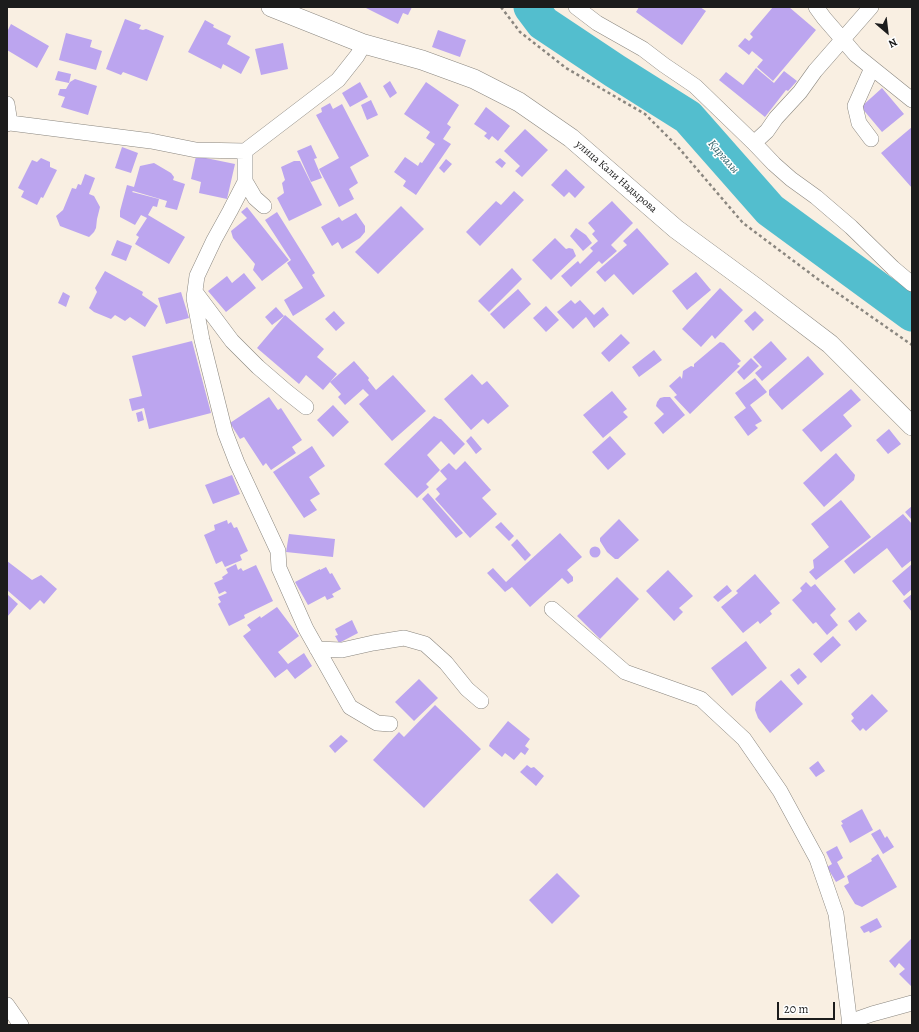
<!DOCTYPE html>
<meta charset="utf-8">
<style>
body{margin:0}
#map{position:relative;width:919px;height:1032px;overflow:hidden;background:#f9efe2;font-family:Alegreya,serif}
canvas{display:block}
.frame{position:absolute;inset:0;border:8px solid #1c1c1c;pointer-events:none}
.north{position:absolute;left:867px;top:12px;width:40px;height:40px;-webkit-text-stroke:3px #fff;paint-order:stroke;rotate:152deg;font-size:11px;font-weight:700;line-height:16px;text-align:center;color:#1c1c1c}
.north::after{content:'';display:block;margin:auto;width:14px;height:18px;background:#1c1c1c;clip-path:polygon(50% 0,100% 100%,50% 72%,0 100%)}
.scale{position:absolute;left:777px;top:1002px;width:58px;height:18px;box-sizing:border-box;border:2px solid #1c1c1c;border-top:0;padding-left:5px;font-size:12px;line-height:14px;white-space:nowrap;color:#1c1c1c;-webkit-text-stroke:3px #fff;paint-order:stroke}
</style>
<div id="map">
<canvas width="919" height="1032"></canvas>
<div class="frame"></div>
<div class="north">N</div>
<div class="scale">20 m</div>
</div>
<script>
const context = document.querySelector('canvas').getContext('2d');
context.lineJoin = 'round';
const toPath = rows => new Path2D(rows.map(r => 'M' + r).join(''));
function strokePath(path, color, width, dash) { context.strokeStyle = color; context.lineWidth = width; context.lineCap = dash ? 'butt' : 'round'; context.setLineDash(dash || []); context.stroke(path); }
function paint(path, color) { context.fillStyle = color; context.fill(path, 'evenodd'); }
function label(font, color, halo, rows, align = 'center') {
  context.font = font + ' Alegreya,serif'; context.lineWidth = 3; context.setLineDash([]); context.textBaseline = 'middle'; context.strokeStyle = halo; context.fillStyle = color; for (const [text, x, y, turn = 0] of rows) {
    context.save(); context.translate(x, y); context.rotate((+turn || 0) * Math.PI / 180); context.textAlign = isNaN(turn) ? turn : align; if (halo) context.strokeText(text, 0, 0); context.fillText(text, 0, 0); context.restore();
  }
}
strokePath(toPath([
 [531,7,543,23,615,71,688,117,770,210,912,314]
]), '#53bece', 35);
paint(toPath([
 [364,7,412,7,408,15,403,13,398,24],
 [639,7,700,7,706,11,682,45,636,12],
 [773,7,789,7,816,30,773,81,757,67,763,60,752,51,749,55,738,46,745,38,749,41,753,37,750,34],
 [125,19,141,25,139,29,143,30,146,29,164,36,147,81,123,72,121,75,106,69],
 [205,20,214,25,213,27,231,36,227,44,250,57,241,74,223,64,221,69,188,52],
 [11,24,49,46,37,68,7,50,7,32],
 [438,30,466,40,460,57,432,47],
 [66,33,92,40,90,47,102,51,96,70,59,60],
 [283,43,288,69,261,75,255,49],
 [756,68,774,83,784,71,797,81,788,91,786,90,765,117,719,80,726,72,743,85],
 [58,71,71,74,69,83,55,80],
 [75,79,97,86,88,115,61,107,65,97,58,95,60,89,66,89,70,82],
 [390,81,397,93,390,98,383,86],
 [360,82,368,97,350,107,342,93],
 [426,82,459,105,447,124,451,127,443,139,451,144,416,195,403,186,406,181,394,172,405,157,418,166,420,162,422,163,435,144,426,138,430,132,404,114],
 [882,88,904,114,882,132,861,107],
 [371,100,378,115,367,120,361,105],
 [330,103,333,109,342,104,369,156,350,167,358,183,349,189,354,199,339,207,319,169,339,158,316,115,322,112,321,108],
 [486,107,510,126,498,141,492,136,489,140,484,136,487,133,474,124],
 [912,127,912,188,881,153],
 [525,129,548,150,522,177,515,171,520,166,504,151],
 [311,145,317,158,314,159,322,178,311,182,297,151],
 [122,147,138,153,131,173,115,168],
 [196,156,235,164,227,199,199,193,201,182,191,179],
 [41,158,50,162,50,167,57,170,43,198,41,197,37,205,21,197,24,191,18,188,32,160,37,162],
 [500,158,506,163,502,168,495,162],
 [446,159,452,164,444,173,439,168],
 [294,161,300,161,322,205,289,221,277,198,284,193,282,183,285,180,281,167],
 [154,163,171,173,174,177,173,180,185,184,177,210,165,207,167,201,133,191,132,192,159,199,157,207,153,206,148,215,185,237,169,264,135,244,139,237,136,235,147,218,141,215,135,225,120,217,120,211,127,185,134,187,140,166],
 [566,169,585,187,575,198,569,192,564,197,551,185],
 [85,174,95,178,89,194,94,196,100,207,97,219,96,228,94,232,89,237,60,226,56,216,63,210,72,188,76,189,78,184,81,185],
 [514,191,524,200,480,246,466,232,496,201,501,205],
 [612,201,633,223,611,245,617,251,602,264,599,261,571,287,561,276,578,261,580,264,593,251,590,248,598,241,592,234,595,231,588,223],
 [401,206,424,229,378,274,355,252],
 [247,207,289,260,262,281,253,270,255,264,233,238,231,231,247,218,241,212],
 [277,212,315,273,312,275,325,296,293,316,284,300,303,288,287,263,291,260,265,220],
 [356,213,365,226,365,232,360,238,342,249,338,242,332,246,321,227,339,217,342,221],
 [576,228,586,235,592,243,583,251,570,236],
 [637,228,669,264,633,295,614,274,605,282,596,272,627,245,623,241],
 [555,238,566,249,569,248,573,249,576,256,551,280,532,260],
 [117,240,132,246,126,261,111,255],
 [512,268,522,279,489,312,478,301],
 [105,271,143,292,142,295,158,306,145,327,130,317,125,321,115,315,111,319,94,312,89,308,97,292,95,288],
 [696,272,711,290,687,310,672,291],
 [244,273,256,288,226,312,208,291,227,276,232,283],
 [720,288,743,310,715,339,712,335,701,347,682,329],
 [518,289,531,304,504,329,490,314],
 [63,292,70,296,66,307,58,303],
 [181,292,189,318,166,324,158,298],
 [571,300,575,304,580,300,594,315,603,307,609,315,594,328,586,317,573,329,557,312],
 [546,306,559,320,546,332,533,318],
 [276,307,284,316,272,325,265,317],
 [334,311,345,323,336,331,325,319],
 [755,311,764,320,753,331,744,321],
 [285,315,324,349,317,357,337,374,323,390,306,375,299,384,257,348],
 [621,334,630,343,609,362,601,353],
 [192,341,211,413,149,429,144,408,132,411,129,399,142,396,132,356],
 [771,341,787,359,762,381,755,373,762,367,753,357],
 [720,342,724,343,741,361,737,364,740,366,690,414,674,397,677,395,669,386,680,376,682,379,683,371,691,366,694,367,694,364],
 [654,350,662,360,639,377,632,367],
 [808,356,824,374,782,410,769,395,769,390],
 [751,358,759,366,744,380,737,372],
 [354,361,369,378,368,380,376,390,393,375,426,411,392,441,359,404,369,395,363,389,345,405,338,397,341,394,330,382],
 [472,374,482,385,487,381,509,406,488,424,483,419,471,430,444,399],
 [755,378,767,392,750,405,762,421,755,425,758,428,748,436,734,417,746,408,735,393],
 [851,389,861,400,843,415,852,426,821,452,802,430],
 [612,391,627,409,623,412,628,417,603,438,583,415],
 [269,397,278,410,281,408,302,440,292,447,296,453,271,470,266,463,263,466,244,437,240,439,230,423],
 [664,397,670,397,685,415,663,434,654,423,664,414,656,406,657,402,660,398],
 [333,405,349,422,333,437,317,420],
 [142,411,144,420,138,422,136,413],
 [434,416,439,419,441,419,465,444,454,455,441,441,427,455,440,470,426,484,429,487,417,498,384,464],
 [889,429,901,444,888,454,876,440],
 [471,436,482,449,476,454,466,441],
 [610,436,626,454,608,470,592,452],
 [312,446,325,466,309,477,320,494,310,500,317,510,304,518,273,472],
 [836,453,855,475,854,480,824,507,803,483],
 [465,461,491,490,482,498,497,514,470,538,435,499,440,494,436,489,447,479,440,471,449,463,456,470],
 [232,475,240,494,213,504,205,485],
 [428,493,463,533,456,538,422,499],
 [841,500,871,537,816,580,809,572,814,568,813,560,829,547,811,524],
 [912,506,912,520,905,512],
 [903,514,912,524,912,560,902,568,887,548,854,574,844,561],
 [619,519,639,540,618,559,615,559,607,552,600,541,600,538],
 [227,520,228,524,231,522,234,528,237,527,248,551,240,555,242,560,225,567,222,561,216,564,204,535,215,530,214,525],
 [501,522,514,536,509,541,495,527],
 [560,533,582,557,567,570,573,577,573,581,568,584,562,578,530,607,512,587,505,592,487,573,493,568,506,582],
 [289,534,335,539,333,557,286,552],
 [517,539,531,555,525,561,511,545],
 '589.5 552a5.5 5.5 0 1 1 11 0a5.5 5.5 0 1 1-11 0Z',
 [7,561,32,580,41,575,57,589,44,604,40,600,30,610,7,590],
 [236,564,238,570,241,568,243,571,256,565,273,601,244,615,245,618,229,626,218,604,221,602,218,597,227,593,225,591,219,594,214,583,223,579,222,577,228,573,226,569],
 [912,564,912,589,904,596,892,581],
 [326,567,330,574,332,573,341,589,332,594,334,597,327,600,325,596,308,605,295,582,320,569,320,570],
 [668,570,693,596,679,608,683,612,674,621,646,591],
 [755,574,780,603,770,611,772,614,760,624,758,621,743,633,721,607,738,593,736,591],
 [617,577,639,599,600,639,577,616],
 [806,582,811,587,815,584,836,609,830,615,838,625,827,635,816,622,813,624,792,600,802,591,800,588],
 [727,585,732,591,718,602,713,597],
 [7,594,18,604,7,617],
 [912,594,912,612,903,601],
 [277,607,299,636,278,652,288,664,304,653,312,666,295,679,287,669,275,678,243,636,251,630,247,625,260,616,261,618],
 [859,612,867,621,856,631,848,621],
 [352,620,358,633,339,643,335,636,338,635,335,629],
 [833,636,841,645,821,663,813,654],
 [746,641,767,668,732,696,711,668],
 [799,668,807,677,798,685,790,675],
 [419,679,438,698,414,721,395,702],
 [781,680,803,704,770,733,758,718,755,710,756,702],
 [872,694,888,711,866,731,863,728,860,731,851,721,854,718,851,714],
 [435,705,481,749,424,808,373,760,399,732,404,737],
 [508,721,530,739,525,746,529,749,525,755,521,752,514,760,505,753,502,757,489,746,490,743],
 [341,735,348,741,335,753,329,746],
 [818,761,825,771,816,777,809,768],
 [527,765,531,768,534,767,544,776,536,786,520,772],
 [862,809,873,830,850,843,841,825,843,824,841,821],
 [880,829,885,838,887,836,894,847,883,854,871,834],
 [837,846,843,858,837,862,845,877,836,882,827,867,832,864,826,852],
 [878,854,897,887,862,907,855,904,844,886,849,883,847,876,872,861,871,859],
 [557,873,580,896,552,924,529,900],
 [877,918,882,927,870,933,869,931,864,933,860,927],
 [912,938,912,985,911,986,899,974,905,969,899,963,895,968,889,961]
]), '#bca5ef');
const minor = toPath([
 [576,7,597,23,643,49,664,65,695,86,754,143,774,164,791,179,816,197,851,227,893,268,912,284],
 [816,7,824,18,856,55,912,100],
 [364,44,357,56,338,80,245,151,245,182,230,211,214,240,197,276,194,298,202,340,225,432,237,463,278,551,279,568,306,629,350,707,377,723,390,724],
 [7,104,10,123],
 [7,124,10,123,151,141,196,150,245,151],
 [871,139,859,123,855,106,872,68],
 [754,143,767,131,776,118,800,92,815,71,871,7],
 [245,181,255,198,264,206],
 [196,293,232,341,258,367,287,392,306,407],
 [552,609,625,672,701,699,744,739,780,791,817,859,836,914,850,1025],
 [317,649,342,650,373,643,404,638,425,644,446,663,467,689,481,701],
 [7,1005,21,1025],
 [849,1022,872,1014,912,1003]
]);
const tertiary = toPath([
 [271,7,364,44,422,60,474,79,519,102,571,138,676,229,755,287,830,344,912,426]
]);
strokePath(minor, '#8a867f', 16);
strokePath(tertiary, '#8a867f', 20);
strokePath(toPath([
 [501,7,520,32,566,68,645,114,678,147,743,223,823,283,912,345]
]), '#8a867f', 2.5, [3, 3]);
strokePath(minor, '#fff', 15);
strokePath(tertiary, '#fff', 19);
label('11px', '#1c1c1c', '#fff', [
 ["улица Кали Надырова",616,177,41]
]);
label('italic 12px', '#35656c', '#fff', [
 ["Қарғалы",723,157,49]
]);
</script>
